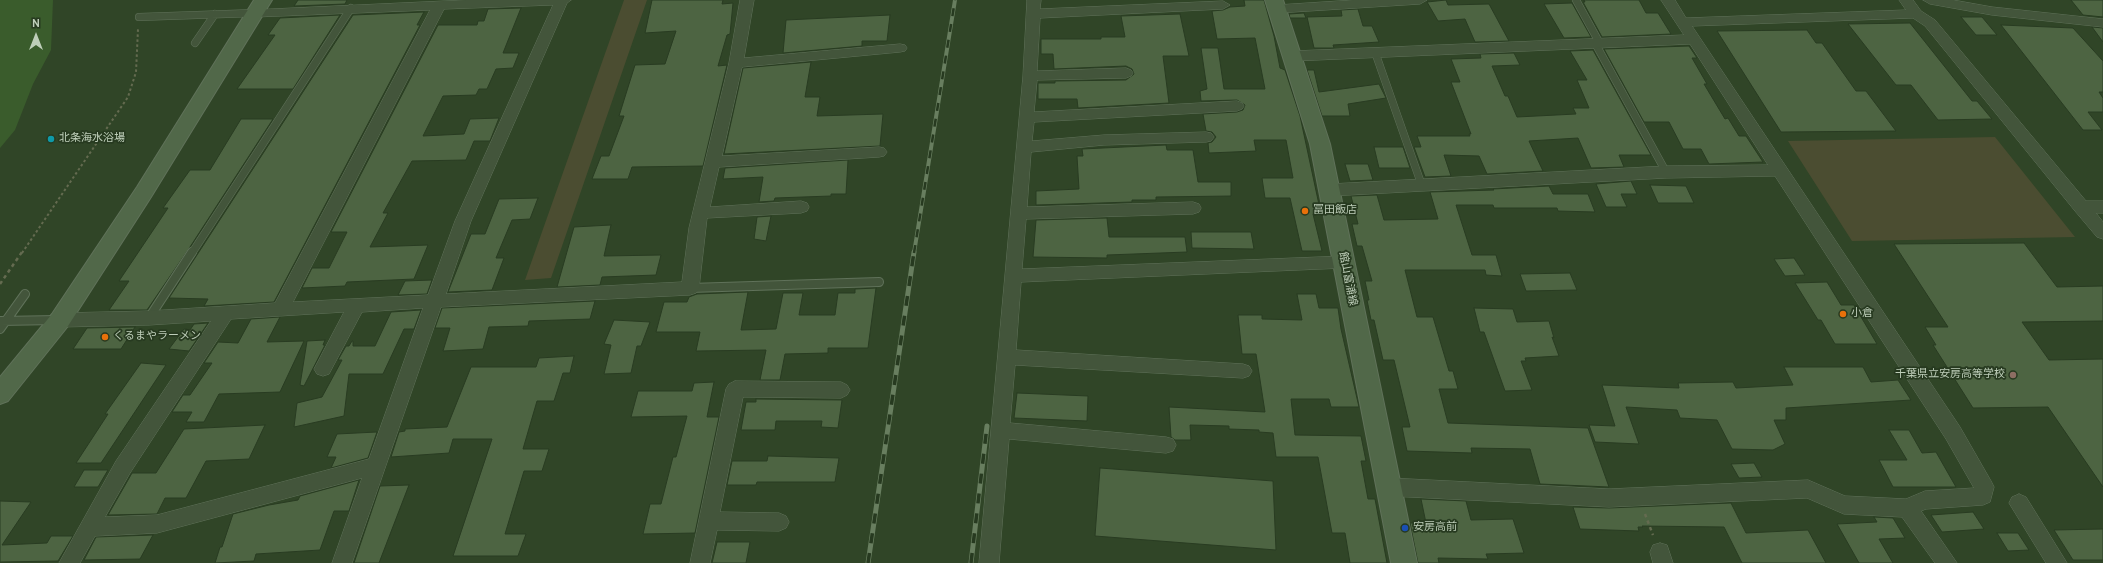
<!DOCTYPE html>
<meta charset="utf-8">
<style>
body{margin:0}
#map{position:relative;width:2103px;height:563px;overflow:hidden;background:#304527;font-family:Overpass,sans-serif}
canvas{display:block}
.north{position:absolute;left:16px;top:16px;width:40px;height:40px;-webkit-text-stroke:3px #273a20;paint-order:stroke;rotate:0deg;font-size:11px;font-weight:700;line-height:16px;text-align:center;color:#beceb9}
.north::after{content:'';display:block;margin:auto;width:14px;height:18px;background:#beceb9;clip-path:polygon(50% 0,100% 100%,50% 72%,0 100%)}
</style>
<div id="map">
<canvas width="2103" height="563"></canvas>
<div class="north">N</div>
</div>
<script>
const context = document.querySelector('canvas').getContext('2d');
context.lineJoin = 'round';
function paint(path, color) { context.fillStyle = color; context.fill(path, 'evenodd'); }
const toPath = rows => new Path2D(rows.map(r => 'M' + r).join(''));
function strokePath(path, color, width, dash) { context.strokeStyle = color; context.lineWidth = width; context.lineCap = dash ? 'butt' : 'round'; context.setLineDash(dash || []); context.stroke(path); }
function label(font, color, halo, rows, align = 'center') {
  context.font = font + ' Overpass,"Noto Sans JP",sans-serif'; context.lineWidth = 3.5; context.setLineDash([]); context.textBaseline = 'middle'; context.strokeStyle = halo; context.fillStyle = color; for (const [text, x, y, turn = 0] of rows) {
    context.save(); context.translate(x, y); context.rotate((+turn || 0) * Math.PI / 180); context.textAlign = isNaN(turn) ? turn : align; if (halo) context.strokeText(text, 0, 0); context.fillText(text, 0, 0); context.restore();
  }
}
paint(toPath([
 [624,0,647,0,551,278,525,280],
 [1995,137,2075,237,1852,241,1788,141]
]), '#4b4d31');
paint(toPath([
 [0,0,53,0,51,50,33,84,15,130,0,148]
]), '#3a5c2c');
const building = toPath([
 [298,0,347,0,345,4,294,6,298,0],
 [652,0,723,0,722,4,733,3,730,34,727,35,718,66,727,65,703,166,632,167,628,179,592,179,601,156,609,156,624,116,619,116,635,65,665,64,676,31,645,33,652,0],
 [1244,0,1264,0,1274,36,1280,68,1285,70,1300,116,1321,214,1313,214,1322,251,1302,251,1290,198,1265,198,1262,178,1293,178,1286,140,1254,140,1256,151,1209,153,1208,143,1212,142,1216,137,1212,132,1206,131,1203,114,1237,112,1243,110,1245,105,1237,100,1201,101,1200,91,1207,89,1201,48,1218,48,1224,89,1265,89,1255,38,1217,39,1212,11,1223,10,1230,7,1245,6,1244,0],
 [1446,0,1448,5,1489,4,1509,41,1475,42,1465,19,1438,21,1427,2,1446,0],
 [1584,0,1639,0,1646,13,1658,13,1671,34,1602,37,1583,2,1585,2,1584,0],
 [2071,0,2103,0,2103,17,2083,15,2071,0],
 [1572,3,1591,37,1564,38,1544,4,1572,3],
 [521,8,503,53,519,53,513,68,496,69,487,89,479,89,476,95,443,96,423,136,464,134,470,119,499,118,490,141,474,141,466,160,412,161,383,213,388,213,370,247,428,245,414,279,347,282,345,286,302,288,312,268,329,268,347,232,331,232,438,25,477,25,478,21,484,21,488,9,521,8],
 [1358,9,1363,26,1372,26,1379,42,1333,45,1334,48,1314,48,1307,17,1342,16,1341,10,1358,9],
 [424,12,417,25,420,25,274,302,204,306,208,299,169,298,353,15,424,12],
 [1304,13,1306,18,1290,18,1289,14,1304,13],
 [1180,14,1189,56,1163,56,1169,103,1078,108,1077,99,1038,99,1038,83,1055,83,1055,81,1126,80,1134,74,1132,69,1126,66,1054,69,1053,54,1041,54,1041,39,1101,39,1101,37,1125,37,1121,16,1180,14],
 [340,15,293,89,237,89,275,35,268,35,280,18,340,15],
 [890,15,887,41,862,41,862,46,783,53,786,20,890,15],
 [1961,17,1982,17,1997,35,1976,35,1961,17],
 [1910,23,1972,101,1977,101,1992,119,1938,120,1911,85,1896,85,1848,24,1910,23],
 [2001,25,2073,28,2103,61,2103,92,2099,92,2103,98,2103,112,2088,112,2102,130,2083,130,2001,25],
 [2092,27,2103,28,2103,42,2092,27],
 [1807,30,1816,43,1822,43,1856,91,1866,91,1896,131,1781,132,1717,31,1807,30],
 [1689,46,1697,58,1692,58,1707,84,1704,84,1725,119,1728,118,1739,136,1746,136,1763,162,1709,164,1701,149,1683,149,1669,122,1644,122,1604,49,1689,46],
 [1593,50,1651,155,1619,155,1624,167,1591,168,1578,138,1529,141,1543,171,1487,174,1479,156,1444,155,1451,176,1425,177,1414,147,1421,147,1417,136,1470,136,1469,134,1471,134,1451,82,1460,82,1451,59,1481,58,1480,54,1514,53,1520,65,1492,66,1505,96,1508,96,1517,117,1576,114,1573,108,1589,108,1577,80,1587,80,1570,51,1593,50],
 [811,62,805,97,820,97,817,116,883,114,880,146,724,154,743,68,811,62],
 [1307,70,1314,70,1319,92,1379,84,1386,98,1348,104,1350,116,1322,116,1307,70],
 [241,119,273,119,190,247,147,310,109,310,129,281,119,281,168,208,163,208,190,170,210,170,241,119],
 [1166,145,1167,150,1193,150,1198,182,1231,182,1231,196,1156,197,1156,200,1132,200,1132,202,1036,205,1036,191,1079,189,1077,156,1083,156,1082,149,1166,145],
 [1374,147,1403,147,1410,168,1379,168,1374,147],
 [848,160,846,194,831,194,831,196,775,198,774,201,759,202,763,177,723,179,725,168,848,160],
 [1345,164,1368,164,1373,180,1350,181,1345,164],
 [1631,181,1637,194,1621,194,1627,207,1606,207,1596,184,1631,181],
 [1650,185,1686,186,1694,203,1658,203,1650,185],
 [1549,186,1553,194,1588,194,1595,212,1558,211,1557,208,1494,208,1493,205,1456,205,1472,255,1496,255,1502,276,1486,275,1485,270,1405,270,1417,317,1433,317,1449,371,1453,371,1458,389,1439,389,1448,423,1588,428,1609,487,1540,484,1530,449,1471,448,1472,453,1407,451,1402,427,1410,427,1394,360,1383,360,1374,320,1371,320,1367,300,1369,300,1365,281,1372,281,1362,246,1357,246,1352,224,1358,224,1351,196,1377,195,1384,220,1438,219,1430,192,1494,190,1493,189,1549,186],
 [538,198,530,219,512,220,496,258,504,258,492,290,448,292,471,234,485,234,499,199,538,198],
 [771,216,766,241,754,239,757,217,771,216],
 [1107,218,1109,237,1185,237,1187,252,1107,255,1107,258,1033,257,1036,220,1107,218],
 [611,225,604,256,661,255,656,275,602,277,600,285,557,287,574,227,611,225],
 [1191,232,1251,232,1254,249,1192,248,1191,232],
 [2024,243,2057,287,2103,286,2103,321,2022,322,2049,360,2103,359,2103,487,2048,407,1973,408,1933,345,1936,345,1925,327,1948,327,1894,244,2024,243],
 [1794,258,1805,275,1785,276,1774,259,1794,258],
 [1570,273,1577,290,1526,291,1520,274,1570,273],
 [432,280,427,294,398,295,405,281,432,280],
 [1827,282,1841,305,1854,305,1877,344,1835,344,1821,320,1818,320,1795,283,1827,282],
 [876,288,868,348,828,348,828,353,785,354,780,380,760,380,766,350,696,351,700,332,656,332,664,302,687,302,689,297,697,294,748,292,741,330,776,329,783,293,803,293,799,315,835,315,838,293,855,293,855,289,876,288],
 [1297,294,1316,294,1319,308,1338,308,1341,329,1359,407,1331,407,1329,399,1291,399,1295,435,1361,436,1366,461,1361,461,1368,499,1375,499,1387,563,1350,563,1345,533,1332,533,1318,457,1276,457,1273,433,1259,432,1259,430,1229,429,1229,426,1190,425,1191,440,1175,440,1171,437,1169,407,1265,412,1256,354,1242,354,1238,315,1262,315,1262,319,1302,320,1297,294],
 [595,301,590,319,529,321,528,326,489,327,483,349,443,351,450,328,435,328,442,308,595,301],
 [1474,308,1513,309,1517,322,1549,321,1554,338,1552,337,1559,356,1525,358,1526,361,1521,361,1532,390,1505,391,1484,332,1480,332,1474,308],
 [421,310,414,329,404,329,383,374,349,374,344,416,294,427,297,403,322,397,342,360,338,360,346,346,349,346,352,341,353,341,353,346,375,346,391,312,421,310],
 [280,317,267,342,304,341,280,392,219,394,204,422,186,422,192,412,172,412,183,395,190,395,212,363,204,363,218,342,238,343,251,319,280,317],
 [614,320,650,322,641,346,637,346,631,373,604,374,611,345,604,344,614,320],
 [208,323,189,351,169,349,184,329,190,330,194,324,208,323],
 [135,327,121,349,73,349,87,328,135,327],
 [325,340,323,345,325,345,304,386,300,385,307,341,325,340],
 [574,356,570,373,563,373,554,401,537,401,523,449,549,449,542,471,524,471,505,534,526,534,518,556,453,556,492,439,453,439,449,453,391,457,399,432,405,431,405,429,447,427,471,367,536,367,539,358,574,356],
 [141,363,166,365,101,463,76,463,108,414,105,414,141,363],
 [1784,367,1863,367,1871,382,1898,380,1911,400,1786,408,1786,420,1774,420,1785,444,1773,450,1732,449,1717,420,1680,418,1677,410,1626,407,1639,444,1595,442,1589,425,1615,426,1602,385,1679,388,1678,383,1733,382,1736,388,1793,385,1784,367],
 [714,382,707,417,719,417,695,533,643,534,650,504,661,504,673,457,676,457,687,416,631,417,638,391,692,391,694,383,714,382],
 [1017,393,1088,396,1087,421,1014,418,1017,393],
 [756,399,842,400,838,428,821,427,822,421,776,421,775,430,741,430,746,402,756,402,756,399],
 [265,425,249,459,206,461,186,498,165,498,157,514,108,515,132,473,156,473,184,429,265,425],
 [1889,430,1909,430,1922,453,1936,452,1956,487,1893,487,1879,460,1907,460,1889,430],
 [377,432,368,458,331,468,336,457,327,457,337,434,377,432],
 [768,456,839,458,835,482,757,482,756,485,727,485,732,461,767,461,768,456],
 [1754,463,1762,477,1739,478,1731,464,1754,463],
 [1100,468,1273,481,1276,550,1095,536,1100,468],
 [84,470,108,470,98,487,74,487,84,470],
 [359,480,349,511,334,511,320,550,256,554,254,561,215,563,220,547,222,547,233,514,269,505,298,500,300,496,359,480],
 [409,485,379,563,354,563,380,486,409,485],
 [1421,499,1466,501,1471,520,1513,519,1524,553,1486,554,1488,559,1438,558,1439,563,1418,563,1410,523,1426,523,1421,499],
 [0,501,31,502,2,545,47,543,51,536,73,536,58,561,0,562,0,501],
 [1731,503,1746,533,1808,530,1826,563,1742,563,1724,527,1642,526,1643,527,1638,527,1639,531,1580,529,1573,507,1609,508,1731,503],
 [1973,512,1984,529,1942,532,1931,515,1973,512],
 [1874,517,1893,518,1905,538,1879,539,1893,563,1859,563,1837,524,1877,522,1874,517],
 [2103,529,2103,560,2073,560,2054,530,2103,529],
 [1997,533,2018,533,2029,550,2008,551,1997,533],
 [153,535,140,559,84,560,96,537,153,535],
 [717,542,750,542,746,563,712,563,717,542]
]);
paint(building, '#4d6442');
strokePath(building, '#293c22', 1);
const laneFar1 = toPath([
 [1576,0,1599,42],
 [139,17,255,13],
 [195,43,215,14],
 [1595,43,1666,172],
 [1375,52,1422,186],
 [192,253,351,8]
]);
const lane = toPath([
 [690,288,879,282],
 [149,318,192,252],
 [0,321,57,320],
 [0,329,25,294]
]);
const street = toPath([
 [571,0,567,3,471,221,446,294,682,282,689,228,729,63,740,0,754,0,744,58,900,44,905,45,907,48,905,51,900,52,742,67,722,156,879,147,884,148,887,152,884,156,879,157,719,167,710,207,801,201,807,203,809,207,807,211,801,213,707,218,699,288,696,293,690,295,441,307,352,563,332,563,362,478,157,533,95,536,80,563,59,563,116,461,211,321,149,325,60,327,54,325,51,320,54,315,60,313,149,311,275,303,430,10,255,17,250,16,248,13,250,10,466,0,571,0],
 [553,5,455,221,428,295,293,302,444,9,553,5],
 [423,308,369,459,157,515,105,517,130,473,231,319,344,312,314,369,317,374,323,376,329,374,362,312,423,308],
 [1027,0,1041,0,1040,9,1223,1,1230,5,1223,9,1040,18,1037,71,1126,68,1131,70,1133,73,1131,76,1126,78,1037,80,1034,112,1237,101,1242,103,1244,106,1242,109,1237,111,1034,122,1032,141,1104,135,1206,132,1211,133,1214,137,1211,141,1206,142,1104,145,1031,152,1027,207,1193,202,1199,204,1201,208,1199,212,1193,214,1026,219,1022,269,1344,256,1350,258,1352,262,1350,266,1344,268,1021,282,1016,350,1243,364,1249,366,1252,371,1249,376,1243,378,1015,365,1010,423,1166,437,1173,439,1176,445,1173,451,1166,453,1009,439,999,563,979,563,1023,76,1027,0],
 [1354,0,1427,0,1420,4,1277,13,1270,9,1277,5,1354,0],
 [1661,0,1675,0,1686,18,1906,10,1899,0,1913,0,1921,11,1935,20,2086,201,2103,201,2103,213,2096,213,2103,222,2103,239,2097,237,2075,211,1925,26,1913,18,1692,26,1960,427,1991,481,1994,487,1990,502,1983,505,1926,509,1921,511,1957,563,1935,563,1902,517,1844,514,1807,498,1609,507,1389,496,1382,493,1379,487,1382,481,1389,478,1609,489,1808,480,1845,496,1906,499,1925,491,1974,488,1946,439,1775,176,1666,178,1330,196,1324,194,1322,190,1324,186,1330,184,1666,166,1768,165,1690,44,1293,61,1288,59,1286,56,1288,53,1293,51,1684,35,1661,0],
 [1923,0,1953,0,1992,7,2103,19,2103,27,1992,15,1930,4,1923,0],
 [735,381,841,382,847,385,850,390,847,395,841,398,743,397,720,512,779,513,786,516,789,522,786,528,779,531,717,530,710,563,690,563,726,389,729,384,735,381],
 [2019,494,2026,497,2067,563,2046,563,2009,503,2012,497,2019,494],
 [1660,543,1667,545,1673,563,1653,563,1650,552,1653,545,1660,543]
]);
const secondary = toPath([
 [254,0,272,0,151,197,68,326,8,401,0,404,0,377,52,314,137,187,254,0],
 [1265,0,1283,0,1330,144,1417,563,1391,563,1310,144,1265,0]
]);
strokePath(laneFar1, '#60725a', 8);
strokePath(lane, '#60725a', 10);
strokePath(street, '#60725a', 1);
strokePath(secondary, '#60725a', 2);
strokePath(toPath([
 [22,253,128,97,136,72,138,29]
]), '#646b50', 2, [2.5, 2.5]);
strokePath(toPath([
 [0,284,22,252],
 [1645,514,1653,535]
]), '#646b50', 2.5, [3.5, 3.5]);
strokePath(laneFar1, '#43553b', 7);
strokePath(lane, '#43553b', 8);
paint(street, '#43553b');
paint(secondary, '#516849');
const railFar1 = toPath([
 [914,253,955,0]
]);
const rail = toPath([
 [868,563,914,252],
 [971,563,987,426]
]);
strokePath(railFar1, '#687e5f', 4);
strokePath(rail, '#687e5f', 5);
strokePath(railFar1, '#273a20', 2.5, [8]);
strokePath(rail, '#273a20', 3.5, [10]);
for (const [x, y, r, color] of [
 [51,139,4,"#0f9aa8"],
 [1305,211,4,"#e8710a"],
 [1843,314,4,"#e8710a"],
 [105,337,4,"#e8710a"],
 [2013,375,4,"#8d6e63"],
 [1405,528,4,"#1a4fb4"]
]) { const dot = new Path2D(); dot.arc(x, y, r, 0, 2 * Math.PI); context.fillStyle = color; context.fill(dot); strokePath(dot, '#273a20', 1.5); }
label('11px', '#beceb9', '#273a20', [
 ["北条海水浴場",59,139],
 ["冨田飯店",1313,211],
 ["小倉",1851,314],
 ["くるまやラーメン",113,337],
 ["千葉県立安房高等学校",2005,375,"right"],
 ["安房高前",1413,528]
], 'left');
label('11px', '#beceb9', '#273a20', [
 ["館山富浦線",1347,279,79]
]);
</script>
